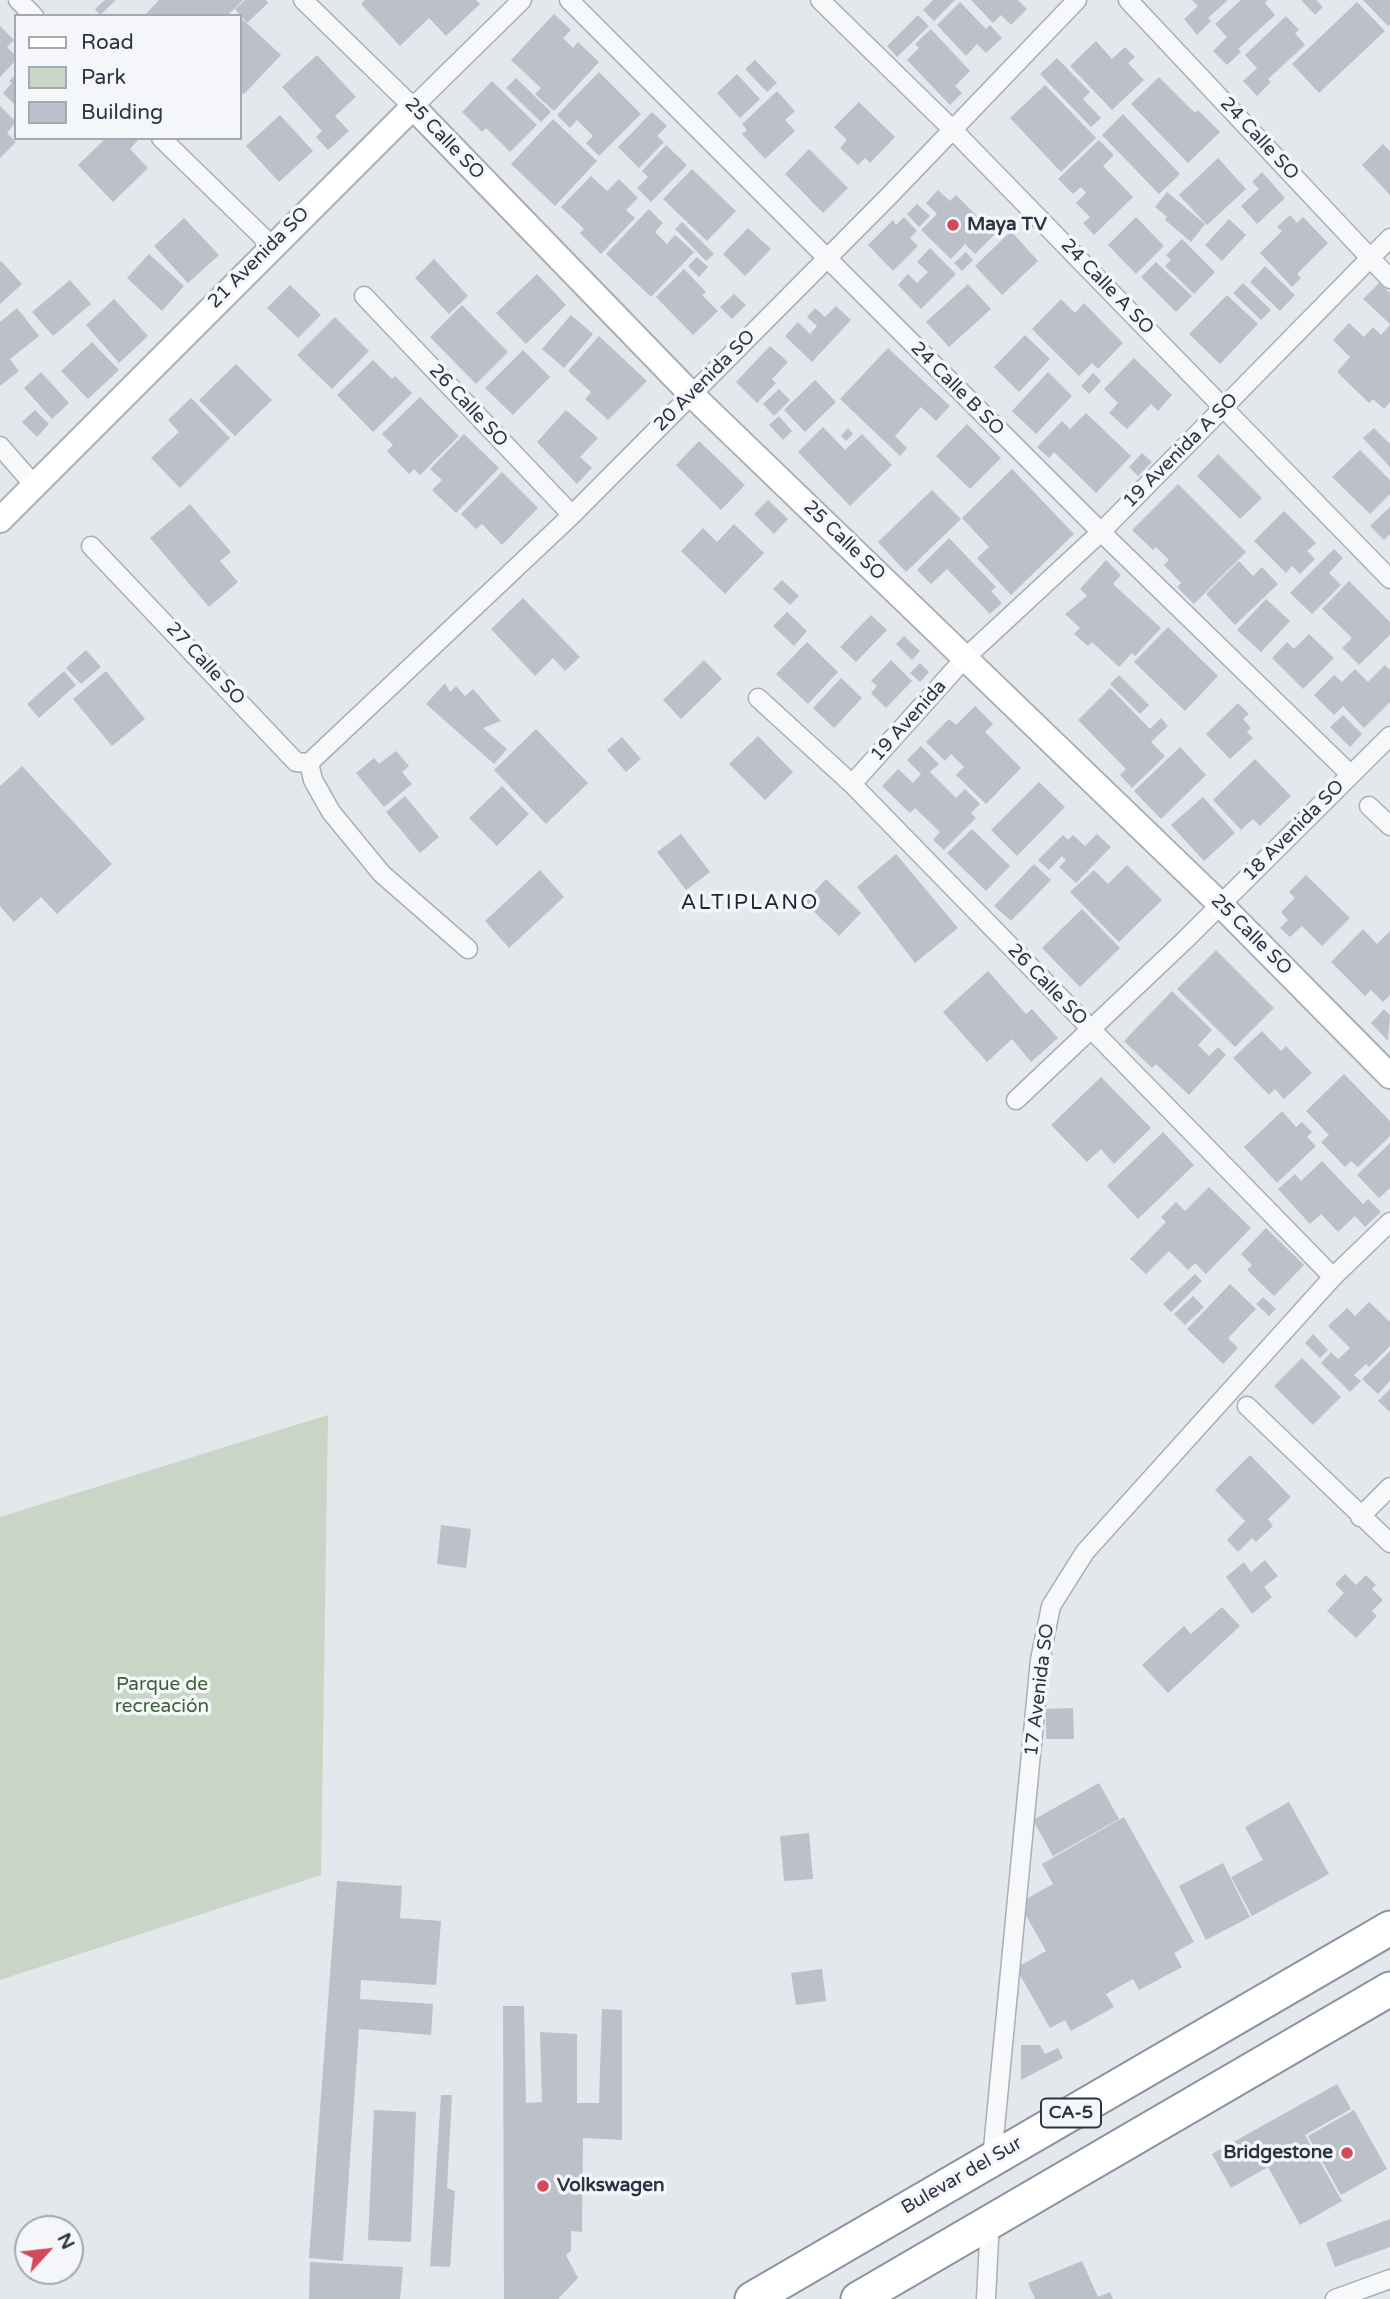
<!DOCTYPE html>
<meta charset="utf-8">
<style>
body{margin:0}
#map{position:relative;width:1390px;height:2299px;overflow:hidden;background:#e4e7ec;font-family:"Varela Round",sans-serif}
canvas{display:block}
.legend{position:absolute;left:14px;top:14px;width:228px;height:126px;box-sizing:border-box;background:#f4f6f9;border:2px solid #a4a8b1;margin:0;padding:9px 12px;list-style:none;font-size:21px;color:#2b3445}
.legend li{display:flex;align-items:center;gap:14px;height:35px}
.legend b{width:35px;border:2px solid #a4a8b1}
.north{position:absolute;left:14px;top:2215px;width:70px;height:70px;box-sizing:border-box;background:#f4f6f9;border:2px solid #a4a8b1;border-radius:50%;rotate:63deg;font-size:19px;font-weight:700;line-height:28px;text-align:center;color:#2b3445}
.north::after{content:'';display:block;margin:auto;width:24px;height:32px;background:#d1495b;clip-path:polygon(50% 0,100% 100%,50% 72%,0 100%)}
</style>
<div id="map">
<canvas width="1390" height="2299"></canvas>
<ul class="legend">
<li><b style="height:9px;background:#fff"></b>Road</li>
<li><b style="height:19px;background:#c9d6c5"></b>Park</li>
<li><b style="height:19px;background:#bbc0ca"></b>Building</li>
</ul>
<div class="north">N</div>
</div>
<script>
const context = document.querySelector('canvas').getContext('2d');
context.lineJoin = 'round';
function paint(path, color) { context.fillStyle = color; context.fill(path, 'evenodd'); }
const toPath = rows => new Path2D(rows.map(r => 'M' + r).join(''));
function strokePath(path, color, width, dash) { context.strokeStyle = color; context.lineWidth = width; context.lineCap = dash ? 'butt' : 'round'; context.setLineDash(dash || []); context.stroke(path); }
function label(font, color, halo, rows, align = 'center') {
  context.font = font + ' "Varela Round",sans-serif'; context.lineWidth = 7; context.setLineDash([]); context.textBaseline = 'middle'; context.strokeStyle = halo; context.fillStyle = color; for (const [text, x, y, turn = 0] of rows) {
    context.save(); context.translate(x, y); context.rotate((+turn || 0) * Math.PI / 180); context.textAlign = isNaN(turn) ? turn : align; if (halo) context.strokeText(text, 0, 0); context.fillText(text, 0, 0); context.restore();
  }
}
paint(toPath([
 [328,1415,321,1875,0,1980,0,1517]
]), '#c9d6c5');
paint(toPath([
 [105,0,116,0,100,15,95,9],
 [159,0,243,0,227,16,144,16],
 [245,0,266,0,268,3,247,23,235,9],
 [365,0,476,0,480,4,446,36,429,18,400,46,361,4],
 [933,0,955,0,934,21,923,10],
 [971,0,1018,0,1027,9,1011,25,1001,15,993,23],
 [1192,0,1228,0,1208,18,1211,21,1197,35,1184,19,1198,6],
 [1241,0,1268,0,1265,3,1275,15,1238,49,1241,52,1227,65,1213,51,1227,37,1215,24],
 [1301,0,1316,0,1323,7,1315,15],
 [1363,0,1390,0,1390,24,1388,26],
 [960,2,986,29,990,25,1002,38,986,53,977,44,966,56,937,25],
 [1357,2,1385,31,1319,93,1292,64],
 [554,14,571,30,563,38,573,48,578,42,599,62,554,111,535,94,541,88,511,60],
 [918,15,929,26,897,57,887,46],
 [1286,16,1299,30,1295,33,1305,45,1268,79,1271,82,1257,96,1243,81,1257,68,1245,55],
 [240,17,281,55,244,94,240,90],
 [0,26,14,40,7,47,16,56,16,60,0,77],
 [931,29,970,71,955,86,962,93,950,105,907,60,919,48,915,44],
 [1096,41,1112,59,1125,47,1135,57,1128,63,1144,80,1112,110,1070,66],
 [317,55,356,97,335,116,349,131,328,150,316,137,322,131,282,87],
 [1057,58,1090,92,1083,99,1101,118,1091,127,1040,74],
 [755,60,777,83,767,92,745,69],
 [599,72,641,114,599,156,586,143,593,136,577,120,570,128,557,115],
 [16,74,16,106,3,93,12,83,9,81],
 [737,74,760,99,740,118,717,93],
 [1159,77,1195,113,1198,110,1220,132,1188,163,1131,104],
 [516,78,551,112,541,122,506,88],
 [492,81,537,125,510,152,486,128,482,132,462,112],
 [1045,85,1096,138,1061,172,1010,118],
 [777,91,795,111,785,120,795,131,765,159,742,134,747,130,742,124],
 [859,102,895,137,870,163,865,158,858,165,840,148,847,140,834,127],
 [0,106,16,122,7,133,16,142,0,158],
 [652,112,667,126,657,136,664,142,639,168,618,147],
 [1123,114,1180,174,1159,194,1102,135],
 [280,115,313,151,279,182,246,146],
 [553,119,597,161,555,206,511,164],
 [106,138,140,138,130,149,148,168,113,202,78,165],
 [1099,140,1114,155,1103,166,1133,197,1094,235,1083,223,1090,217,1076,203,1086,193,1081,187,1073,194,1058,179],
 [1383,144,1390,151,1390,195,1362,165],
 [666,145,687,165,651,202,637,188,648,177,642,171],
 [809,149,848,188,823,213,785,174],
 [1218,158,1246,189,1207,225,1179,195],
 [692,169,736,211,707,241,663,199],
 [1262,172,1285,198,1257,224,1241,206,1259,189,1252,182],
 [591,176,607,191,619,179,638,198,626,210,635,218,601,254,580,233,584,229,561,207],
 [938,190,950,201,956,195,995,234,975,254,965,244,951,259,921,230,937,214,926,203],
 [1167,192,1205,224,1191,242,1165,220,1167,217,1155,207],
 [917,204,930,216,919,227,907,214],
 [649,209,663,223,655,232,667,244,675,235,694,252,651,297,606,254],
 [1290,215,1297,223,1303,217,1328,243,1297,274,1301,278,1292,287,1260,253,1282,231,1277,227],
 [904,217,917,231,910,238,918,246,893,271,868,245,893,220,896,225],
 [1136,217,1164,246,1136,274,1108,245],
 [184,218,219,255,188,283,154,246],
 [1229,219,1246,235,1222,261,1205,245],
 [682,222,714,254,706,261,675,229],
 [748,228,771,249,745,276,723,254],
 [1011,231,1038,261,1002,295,975,266],
 [1182,239,1215,272,1194,294,1165,266,1171,260,1166,255],
 [930,248,956,274,921,309,898,285,908,274,917,283,928,272,917,262],
 [966,252,973,260,962,271,954,263],
 [149,254,184,286,162,311,127,278],
 [697,257,708,267,699,277,688,266],
 [434,259,468,296,449,314,415,278],
 [1,261,22,284,0,304,0,262],
 [1156,262,1192,296,1176,312,1141,277],
 [1265,266,1295,295,1280,311,1250,282],
 [684,269,706,292,702,295,718,311,693,335,656,297],
 [537,274,566,305,526,344,496,313],
 [70,280,91,304,53,336,32,312],
 [1243,283,1271,310,1261,320,1233,293],
 [1379,283,1390,293,1390,324,1363,299],
 [968,284,991,309,949,347,926,322],
 [290,285,321,315,298,338,267,308],
 [734,294,746,305,732,319,720,307],
 [1227,295,1258,324,1220,364,1189,334],
 [114,299,148,336,119,363,86,325],
 [1061,299,1075,313,1084,303,1123,343,1098,369,1092,363,1079,376,1032,329],
 [462,305,508,352,476,384,430,337],
 [836,306,851,320,812,362,785,336,798,322,810,334,817,326,807,317,815,308,825,317],
 [17,308,39,336,10,359,19,371,0,386,0,322],
 [571,315,593,334,564,368,542,349],
 [335,317,369,351,332,389,297,355],
 [1349,323,1364,337,1373,327,1381,335,1390,325,1390,402,1384,409,1373,399,1369,403,1337,372,1350,357,1333,340],
 [1025,335,1050,359,1019,392,994,367],
 [599,336,647,381,608,420,585,399,591,392,568,371],
 [92,342,119,370,88,399,61,371],
 [770,346,788,362,772,379,776,383,757,403,736,382],
 [888,348,950,406,936,421,921,407,895,436,907,448,900,456,840,399],
 [523,350,550,377,513,415,485,388],
 [1134,358,1172,395,1158,411,1151,404,1127,429,1109,413,1118,403,1104,389],
 [373,360,392,379,395,376,412,393,373,432,337,395],
 [236,364,272,400,235,436,199,400],
 [41,372,69,403,52,419,24,388],
 [1048,372,1072,396,1036,434,1012,411],
 [1093,373,1101,381,1089,394,1081,386],
 [815,380,836,402,805,432,784,410],
 [779,389,790,400,774,416,763,404],
 [420,397,459,436,420,475,414,469,409,474,387,451,393,445,382,434],
 [191,398,230,438,180,488,151,458,179,432,168,420],
 [35,410,49,424,37,437,22,422],
 [566,410,598,438,580,457,592,468,577,484,537,442],
 [1086,413,1131,456,1096,493,1054,452,1049,458,1037,447,1062,421,1070,429],
 [779,416,792,431,783,440,769,425],
 [967,424,1001,458,970,489,936,456],
 [823,427,845,450,862,434,892,465,850,506,798,452],
 [848,428,853,434,846,441,841,436],
 [1374,428,1390,444,1390,467,1363,438],
 [464,434,499,468,456,513,432,490,442,480,430,469],
 [699,441,745,485,721,510,676,465],
 [1360,450,1390,480,1390,494,1370,514,1332,477],
 [1142,453,1152,462,1138,476,1129,467],
 [1218,454,1262,498,1240,519,1197,476],
 [1012,469,1074,534,1011,595,977,558,989,547,962,518],
 [502,472,538,508,502,545,482,524,476,529,461,514],
 [1178,484,1246,552,1194,604,1177,587,1181,583,1164,565,1169,560,1156,547,1153,550,1132,530],
 [932,490,961,519,906,572,878,542],
 [768,500,788,519,774,534,754,514],
 [190,504,231,552,220,561,238,582,209,607,150,538],
 [1390,507,1390,534,1384,540,1370,526],
 [1284,511,1316,543,1307,551,1315,559,1300,574,1292,566,1286,573,1254,541],
 [734,524,764,553,725,594,681,551,703,528,717,542],
 [949,538,996,587,991,591,1002,603,990,614,947,569,931,584,917,570],
 [1334,549,1343,558,1329,573,1341,585,1312,614,1290,593],
 [1106,560,1121,575,1113,584,1161,628,1135,656,1132,653,1119,667,1092,642,1088,646,1074,634,1080,628,1065,614,1087,596,1080,589],
 [1239,561,1253,576,1262,567,1278,584,1235,625,1206,594],
 [782,580,799,596,790,605,773,589],
 [1349,581,1390,622,1390,635,1359,665,1342,648,1352,638,1322,609],
 [523,598,580,657,565,671,553,658,535,676,491,629],
 [1266,599,1290,621,1261,652,1237,630],
 [787,612,807,631,794,646,773,626],
 [871,615,887,630,856,662,840,647],
 [1168,627,1218,676,1185,711,1134,662],
 [1309,634,1334,658,1303,689,1272,658,1287,642,1294,649],
 [904,636,920,651,912,660,896,644],
 [807,642,838,672,808,704,776,674],
 [86,650,101,667,81,684,66,668],
 [704,660,722,679,681,719,663,700],
 [891,660,912,681,886,708,871,693,877,686,871,681],
 [920,663,929,672,920,682,910,673],
 [1385,665,1390,670,1390,702,1364,728,1343,706,1334,715,1314,695,1334,675,1342,682,1355,669,1368,682],
 [64,671,76,685,39,718,27,704],
 [106,671,145,719,112,746,73,699],
 [1119,675,1149,705,1140,714,1110,684],
 [841,678,862,698,834,728,813,708],
 [445,683,450,692,456,686,465,696,473,689,501,721,483,728,507,749,494,764,426,704],
 [1110,688,1150,729,1161,718,1168,726,1151,742,1165,756,1132,788,1120,775,1126,769,1078,720],
 [1238,703,1249,714,1243,719,1251,728,1247,732,1253,738,1230,759,1206,734],
 [975,706,993,724,985,732,1021,768,986,804,956,775,964,767,951,754,945,761,926,742,949,719,956,725],
 [1343,715,1362,734,1350,747,1330,727],
 [536,729,588,783,546,824,494,770],
 [758,736,793,772,765,800,729,764],
 [622,737,641,759,626,772,607,750],
 [921,746,939,764,930,772,956,798,965,789,980,804,971,813,976,818,944,850,933,840,940,832,915,808,910,813,882,786,898,769,913,783,921,774,907,760],
 [1180,747,1206,775,1161,819,1134,791],
 [396,751,409,766,402,772,412,784,384,807,356,773,374,758,379,764],
 [1255,759,1291,796,1260,826,1253,819,1241,830,1213,800],
 [22,766,112,864,57,914,41,897,14,922,0,906,0,786],
 [1039,782,1065,807,1017,856,991,830],
 [502,786,529,814,497,846,469,818],
 [405,796,439,837,420,853,386,812],
 [1203,797,1235,833,1204,861,1171,825],
 [972,829,1010,866,986,891,947,853],
 [681,834,710,872,686,890,657,852],
 [1097,834,1111,847,1076,883,1059,867,1066,860,1062,856,1049,870,1038,860,1063,835,1068,840,1073,835,1085,846],
 [896,854,958,928,915,963,857,887],
 [1034,864,1051,880,1011,921,994,906],
 [1127,865,1162,900,1119,942,1070,892,1094,870,1108,884],
 [540,870,564,897,509,948,485,921],
 [1306,875,1350,918,1322,946,1302,926,1290,937,1280,928,1288,920,1281,912,1295,898,1289,892],
 [826,879,861,913,839,936,804,902],
 [1082,909,1120,948,1080,987,1042,948],
 [1363,929,1377,944,1390,931,1390,995,1383,1002,1371,990,1365,996,1331,962],
 [1216,950,1274,1008,1235,1047,1177,989],
 [988,971,1026,1014,1032,1009,1058,1038,1031,1062,1012,1039,987,1062,943,1012],
 [1172,991,1212,1030,1198,1045,1209,1056,1218,1047,1226,1055,1189,1095,1156,1064,1152,1068,1124,1041],
 [1384,1009,1390,1015,1388,1041,1371,1023],
 [1262,1031,1281,1051,1286,1046,1312,1073,1284,1099,1275,1089,1269,1095,1233,1058],
 [1344,1074,1390,1121,1390,1136,1358,1167,1351,1161,1345,1167,1321,1142,1329,1135,1306,1111],
 [1101,1077,1151,1128,1114,1164,1101,1149,1087,1162,1051,1125],
 [1282,1111,1296,1127,1302,1122,1312,1132,1307,1137,1316,1146,1277,1183,1244,1147],
 [1163,1132,1194,1165,1138,1219,1107,1186],
 [1390,1143,1390,1188,1379,1198,1357,1175],
 [1322,1161,1363,1204,1368,1199,1381,1212,1365,1227,1355,1216,1338,1232,1321,1214,1310,1224,1278,1189,1295,1174,1301,1181],
 [1209,1187,1251,1228,1206,1274,1195,1263,1188,1270,1169,1251,1146,1274,1130,1259,1166,1222,1161,1217,1176,1202,1185,1211],
 [1266,1228,1304,1265,1274,1296,1247,1270,1252,1265,1241,1254],
 [1195,1274,1202,1281,1171,1312,1163,1304],
 [1230,1284,1256,1309,1228,1338,1238,1348,1223,1364,1187,1329],
 [1193,1296,1204,1307,1185,1325,1174,1314],
 [1263,1297,1276,1309,1269,1316,1256,1304],
 [1369,1302,1390,1322,1390,1346,1369,1367,1366,1364,1354,1375,1361,1381,1350,1392,1321,1363,1331,1352,1338,1359,1350,1348,1328,1326,1347,1308,1355,1316],
 [1313,1334,1328,1350,1320,1358,1305,1343],
 [1390,1351,1390,1381,1378,1394,1362,1379],
 [1302,1358,1341,1397,1313,1425,1274,1386],
 [1390,1389,1390,1412,1378,1401],
 [1250,1455,1291,1497,1268,1519,1273,1526,1256,1542,1252,1538,1238,1552,1227,1540,1245,1521,1215,1490],
 [441,1525,471,1529,466,1568,437,1564],
 [1265,1560,1278,1576,1264,1587,1272,1597,1252,1614,1226,1577,1244,1562,1251,1572],
 [1345,1574,1356,1585,1366,1575,1376,1585,1372,1589,1383,1600,1372,1611,1377,1616,1356,1638,1327,1611,1344,1593,1335,1584],
 [1222,1607,1240,1626,1168,1693,1142,1665,1184,1626,1191,1634],
 [1073,1708,1074,1739,1046,1739,1046,1709],
 [1099,1783,1119,1819,1053,1856,1033,1820],
 [1289,1802,1329,1874,1252,1916,1231,1877,1263,1860,1245,1827],
 [1124,1817,1194,1942,1174,1953,1182,1967,1139,1990,1133,1979,1106,1994,1114,2007,1071,2031,1065,2020,1050,2028,1016,1968,1046,1951,1019,1903,1053,1884,1042,1864],
 [809,1833,813,1879,784,1881,780,1836],
 [1223,1863,1250,1917,1206,1940,1179,1886],
 [337,1881,402,1886,400,1918,441,1921,436,1985,361,1980,360,1999,433,2004,431,2035,359,2029,343,2261,309,2258],
 [822,1969,826,2001,796,2005,791,1973],
 [503,2006,524,2006,526,2103,542,2102,540,2032,577,2034,577,2103,599,2103,602,2009,622,2010,622,2140,583,2138,582,2232,571,2231,571,2251,566,2255,578,2278,558,2299,504,2299],
 [1021,2045,1040,2045,1045,2054,1058,2048,1063,2058,1021,2080],
 [1337,2084,1351,2109,1305,2135,1342,2201,1300,2225,1268,2167,1231,2188,1212,2154],
 [441,2095,452,2095,447,2188,455,2191,450,2267,430,2266],
 [374,2110,416,2112,411,2242,368,2240],
 [1354,2110,1387,2169,1341,2195,1308,2136],
 [1390,2219,1390,2247,1335,2267,1326,2243],
 [1082,2261,1098,2297,1110,2292,1113,2299,1035,2299,1028,2283],
 [310,2262,403,2267,400,2299,309,2299]
]), '#bbc0ca');
const street = toPath([
 [18,0,34,16],
 [303,0,413,107,522,0],
 [569,0,1101,532,1351,775],
 [820,0,953,130,1390,579],
 [1128,0,1390,279],
 [161,138,272,246],
 [364,296,572,515],
 [0,446,34,485],
 [91,546,296,762,309,763,572,515,890,195,1077,0],
 [758,698,852,784,1333,1277],
 [309,763,313,780,331,812,382,874,468,949],
 [852,784,965,658,1101,532,1390,238],
 [1369,806,1390,826],
 [1016,1100,1184,941,1390,736],
 [1247,1406,1390,1543],
 [1360,1517,1390,1487],
 [992,2159,1040,1660,1051,1606,1085,1552,1333,1277,1390,1222],
 [986,2299,990,2220],
 [1335,2299,1390,2279]
]);
const secondary = toPath([
 [0,520,413,107,691,394,1220,904,1390,1076]
]);
const highway = toPath([
 [752,2299,1390,1928],
 [858,2299,1390,1989]
]);
strokePath(street, '#a9aeb7', 21);
strokePath(secondary, '#a9aeb7', 28);
strokePath(highway, '#8b94a3', 37);
strokePath(street, '#f7f8fa', 18);
strokePath(secondary, '#fff', 24);
strokePath(highway, '#fff', 33);
for (const [x, y, r, color] of [
 [953,225,7,"#d1495b"],
 [1347,2153,7,"#d1495b"],
 [543,2186,7,"#d1495b"]
]) { const dot = new Path2D(); dot.arc(x, y, r, 0, 2 * Math.PI); context.fillStyle = color; context.fill(dot); strokePath(dot, '#f4f6f9', 2.5); }
for (const [x, y, w] of [
 [1071,2113,60]
]) { const box = new Path2D(); box.roundRect(x - w / 2, y - 14.5, w, 29, 5); context.fillStyle = '#f4f6f9'; context.fill(box); strokePath(box, '#2b3445', 2); }
label('bold 18px', '#2b3445', null, [
 ["CA-5",1071,2113]
]);
label('19px', '#2b3445', '#f4f6f9', [
 ["25 Calle SO",444,139,46],
 ["24 Calle SO",1259,139,47],
 ["21 Avenida SO",259,258,-45],
 ["24 Calle A SO",1107,287,46],
 ["20 Avenida SO",705,381,-45],
 ["24 Calle B SO",957,389,45],
 ["26 Calle SO",468,406,47],
 ["19 Avenida A SO",1181,451,-45],
 ["25 Calle SO",844,541,44],
 ["27 Calle SO",205,664,47],
 ["19 Avenida",909,721,-48],
 ["18 Avenida SO",1294,831,-45],
 ["25 Calle SO",1251,935,45],
 ["26 Calle SO",1047,985,46],
 ["17 Avenida SO",1040,1690,-83],
 ["Bulevar del Sur",962,2176,-30]
]);
label('bold 19px', '#2b3445', '#f4f6f9', [
 ["Maya TV",967,225],
 ["Bridgestone",1333,2153,"right"],
 ["Volkswagen",557,2186]
], 'left');
label('19px', '#3f6138', '#f4f6f9', [
 ["Parque de",162,1685],
 ["recreación",162,1707]
]);
context.letterSpacing = '2px';
label('21px', '#1d2536', '#f4f6f9', [
 ["ALTIPLANO",750,903]
]);
context.letterSpacing = '0px';
</script>
